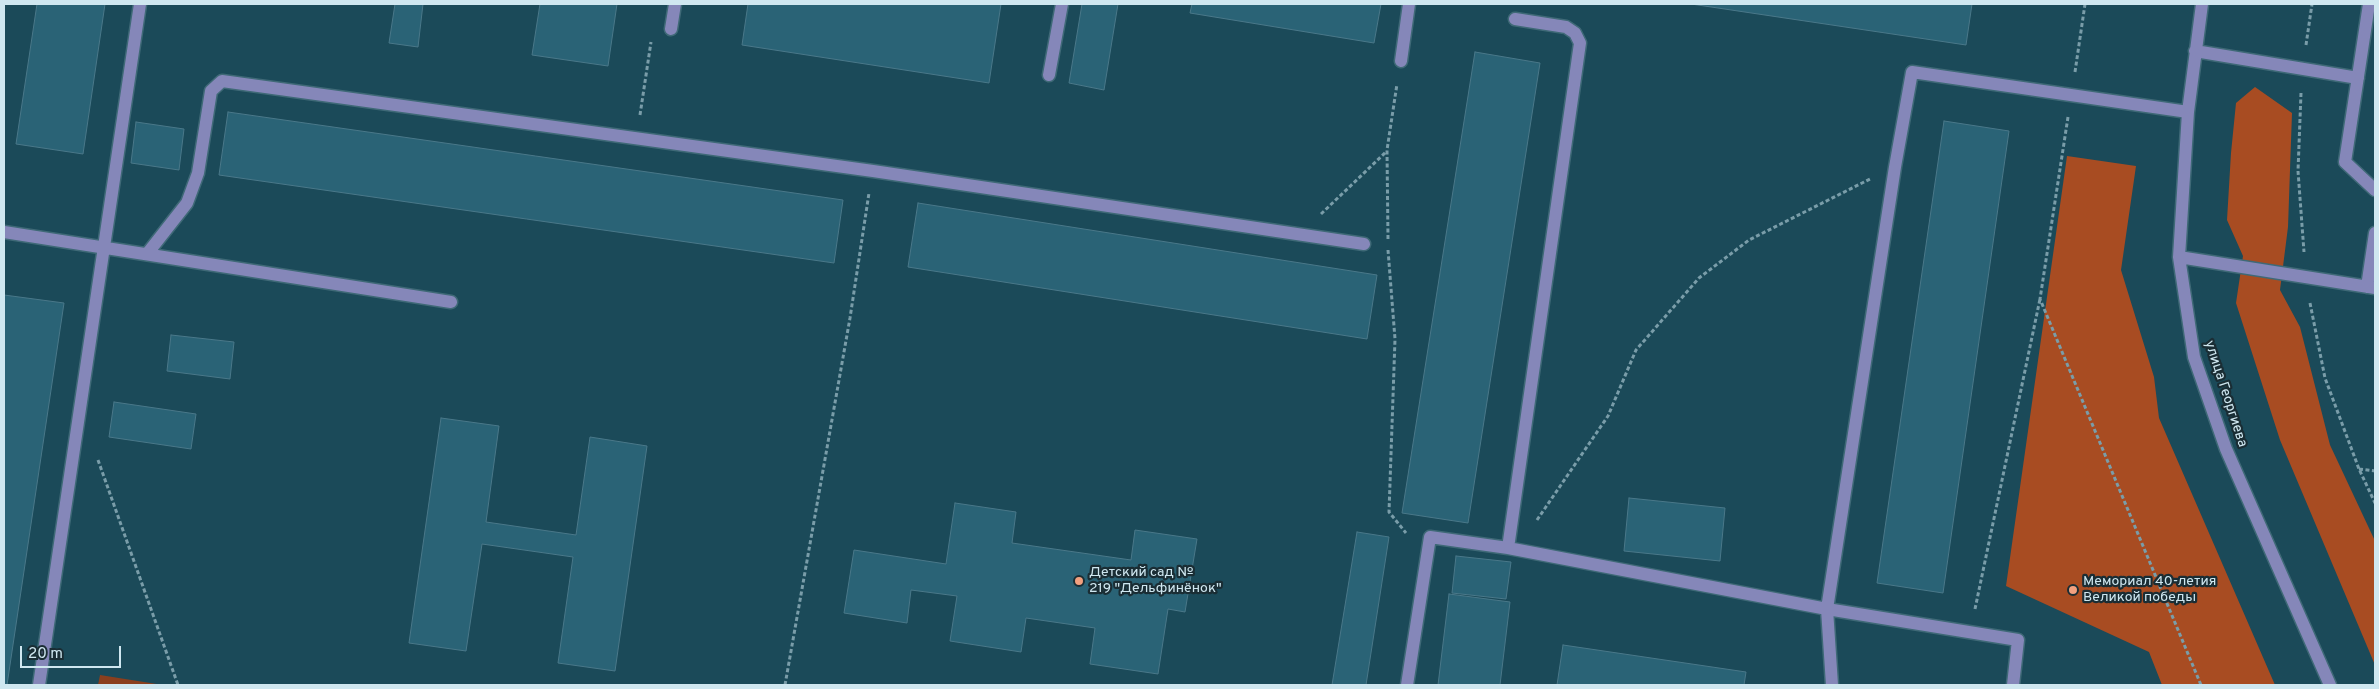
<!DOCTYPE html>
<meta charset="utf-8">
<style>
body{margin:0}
#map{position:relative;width:2379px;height:689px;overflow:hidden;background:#1b4a59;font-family:Overpass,sans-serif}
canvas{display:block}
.frame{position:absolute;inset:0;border:5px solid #cfe7f0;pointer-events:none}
.scale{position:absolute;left:20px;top:646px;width:101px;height:22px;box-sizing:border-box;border:2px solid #cfe7f0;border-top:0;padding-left:6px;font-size:15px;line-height:18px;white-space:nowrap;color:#cfe7f0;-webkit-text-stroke:4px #1a2d34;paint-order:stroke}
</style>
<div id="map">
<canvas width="2379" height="689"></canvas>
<div class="frame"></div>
<div class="scale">20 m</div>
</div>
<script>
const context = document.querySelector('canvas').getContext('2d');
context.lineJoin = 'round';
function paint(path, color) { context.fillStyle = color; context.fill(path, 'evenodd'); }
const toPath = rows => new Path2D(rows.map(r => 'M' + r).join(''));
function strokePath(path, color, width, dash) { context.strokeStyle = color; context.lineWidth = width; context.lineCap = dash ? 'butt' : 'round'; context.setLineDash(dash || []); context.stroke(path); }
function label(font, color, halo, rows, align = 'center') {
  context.font = font + ' Overpass,sans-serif'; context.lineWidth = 4.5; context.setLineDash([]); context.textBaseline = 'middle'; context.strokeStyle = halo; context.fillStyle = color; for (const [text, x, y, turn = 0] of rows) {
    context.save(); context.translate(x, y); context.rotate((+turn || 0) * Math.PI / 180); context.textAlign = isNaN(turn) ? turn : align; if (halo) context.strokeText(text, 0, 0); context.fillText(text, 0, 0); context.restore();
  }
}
paint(toPath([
 [100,675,163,685,98,685]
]), '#8a3f1e');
paint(toPath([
 [2255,87,2292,113,2288,227,2280,290,2300,327,2330,445,2375,541,2375,665,2280,440,2236,303,2243,256,2227,220,2231,153,2236,103],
 [2067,156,2136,166,2121,270,2154,377,2159,418,2275,685,2162,685,2149,652,2006,586]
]), '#a84c22');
const building = toPath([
 [37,4,105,4,83,154,16,144,37,4],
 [395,4,423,4,418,47,389,43,395,4],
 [540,4,617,4,608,66,532,55,540,4],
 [748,4,1001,4,989,83,742,45,748,4],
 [1082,4,1118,4,1104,90,1069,83,1082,4],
 [1192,4,1381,4,1374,43,1190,13,1192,4],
 [1691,4,1972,4,1966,45,1691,4],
 [1475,52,1540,63,1468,523,1402,513,1475,52],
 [228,112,843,200,834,263,219,175,228,112],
 [1944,121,2009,131,1943,593,1877,583,1944,121],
 [136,122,184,129,179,170,131,163,136,122],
 [918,203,1377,275,1367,339,908,267,918,203],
 [4,295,64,303,7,685,4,685,4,295],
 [171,335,234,342,230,379,167,371,171,335],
 [114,402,196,414,191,449,109,437,114,402],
 [441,418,499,426,486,522,576,535,590,437,647,446,615,671,558,663,573,557,482,544,466,651,409,643,441,418],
 [1629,498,1725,508,1720,561,1624,551,1629,498],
 [955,503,1016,512,1012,543,1131,560,1135,530,1197,539,1185,612,1168,609,1158,674,1090,664,1095,628,1026,618,1021,652,950,641,957,596,911,590,907,623,844,613,854,550,946,564,955,503],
 [1357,532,1389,537,1366,685,1332,685,1357,532],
 [1456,556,1511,562,1506,599,1452,593,1456,556],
 [1449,594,1510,602,1500,685,1438,685,1449,594],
 [1563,645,1746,672,1744,685,1557,685,1563,645]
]);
paint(building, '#2a6376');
strokePath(building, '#4a7889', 1);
const minor = toPath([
 [2202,4,2188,112,2179,257,2194,357,2226,449,2330,685],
 [2369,4,2345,162,2375,190],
 [671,29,675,4],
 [2195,51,2358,78],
 [1401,61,1409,4],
 [1049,75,1062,4],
 [4,232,451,302],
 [147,254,187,203,198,173,211,91,222,81,873,171,1364,244],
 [2179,257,2375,288],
 [2367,287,2375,233],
 [1508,548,1580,43,1575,33,1566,27,1515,19],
 [39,685,140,4],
 [1407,685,1430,537,1508,548,1827,609,2018,640,2013,685],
 [1832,685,1827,609,1895,167,1912,72,2188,112]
]);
strokePath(minor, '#3f6977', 15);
strokePath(toPath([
 [2306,45,2312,4],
 [2075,72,2085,4],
 [2301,93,2298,171,2304,252],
 [640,115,651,42],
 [2068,117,2040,299,2201,685],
 [1321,214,1387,151],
 [1388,239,1387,150,1397,84],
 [1388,250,1395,339,1389,512,1406,533],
 [2310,303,2325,378,2359,469,2375,503],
 [98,460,178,685],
 [2359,469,2375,471],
 [1537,520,1608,416,1636,350,1699,278,1749,240,1870,179],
 [1975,609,2040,299],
 [785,685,850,318,869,193]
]), '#7a9da9', 3, [4, 2.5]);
strokePath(minor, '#8587b9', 12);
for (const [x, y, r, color] of [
 [1079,581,5,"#f2a07f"],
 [2073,590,5,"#f2a07f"]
]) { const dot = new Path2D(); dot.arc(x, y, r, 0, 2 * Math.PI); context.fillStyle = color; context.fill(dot); strokePath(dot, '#1a2d34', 2); }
label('14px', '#cfe7f0', '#1a2d34', [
 ["улица Георгиева",2225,394,72]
]);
label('14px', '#cfe7f0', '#1a2d34', [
 ["Детский сад №",1089,573],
 ["219 \"Дельфинёнок\"",1089,589],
 ["Мемориал 40-летия",2083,582],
 ["Великой победы",2083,598]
], 'left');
</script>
